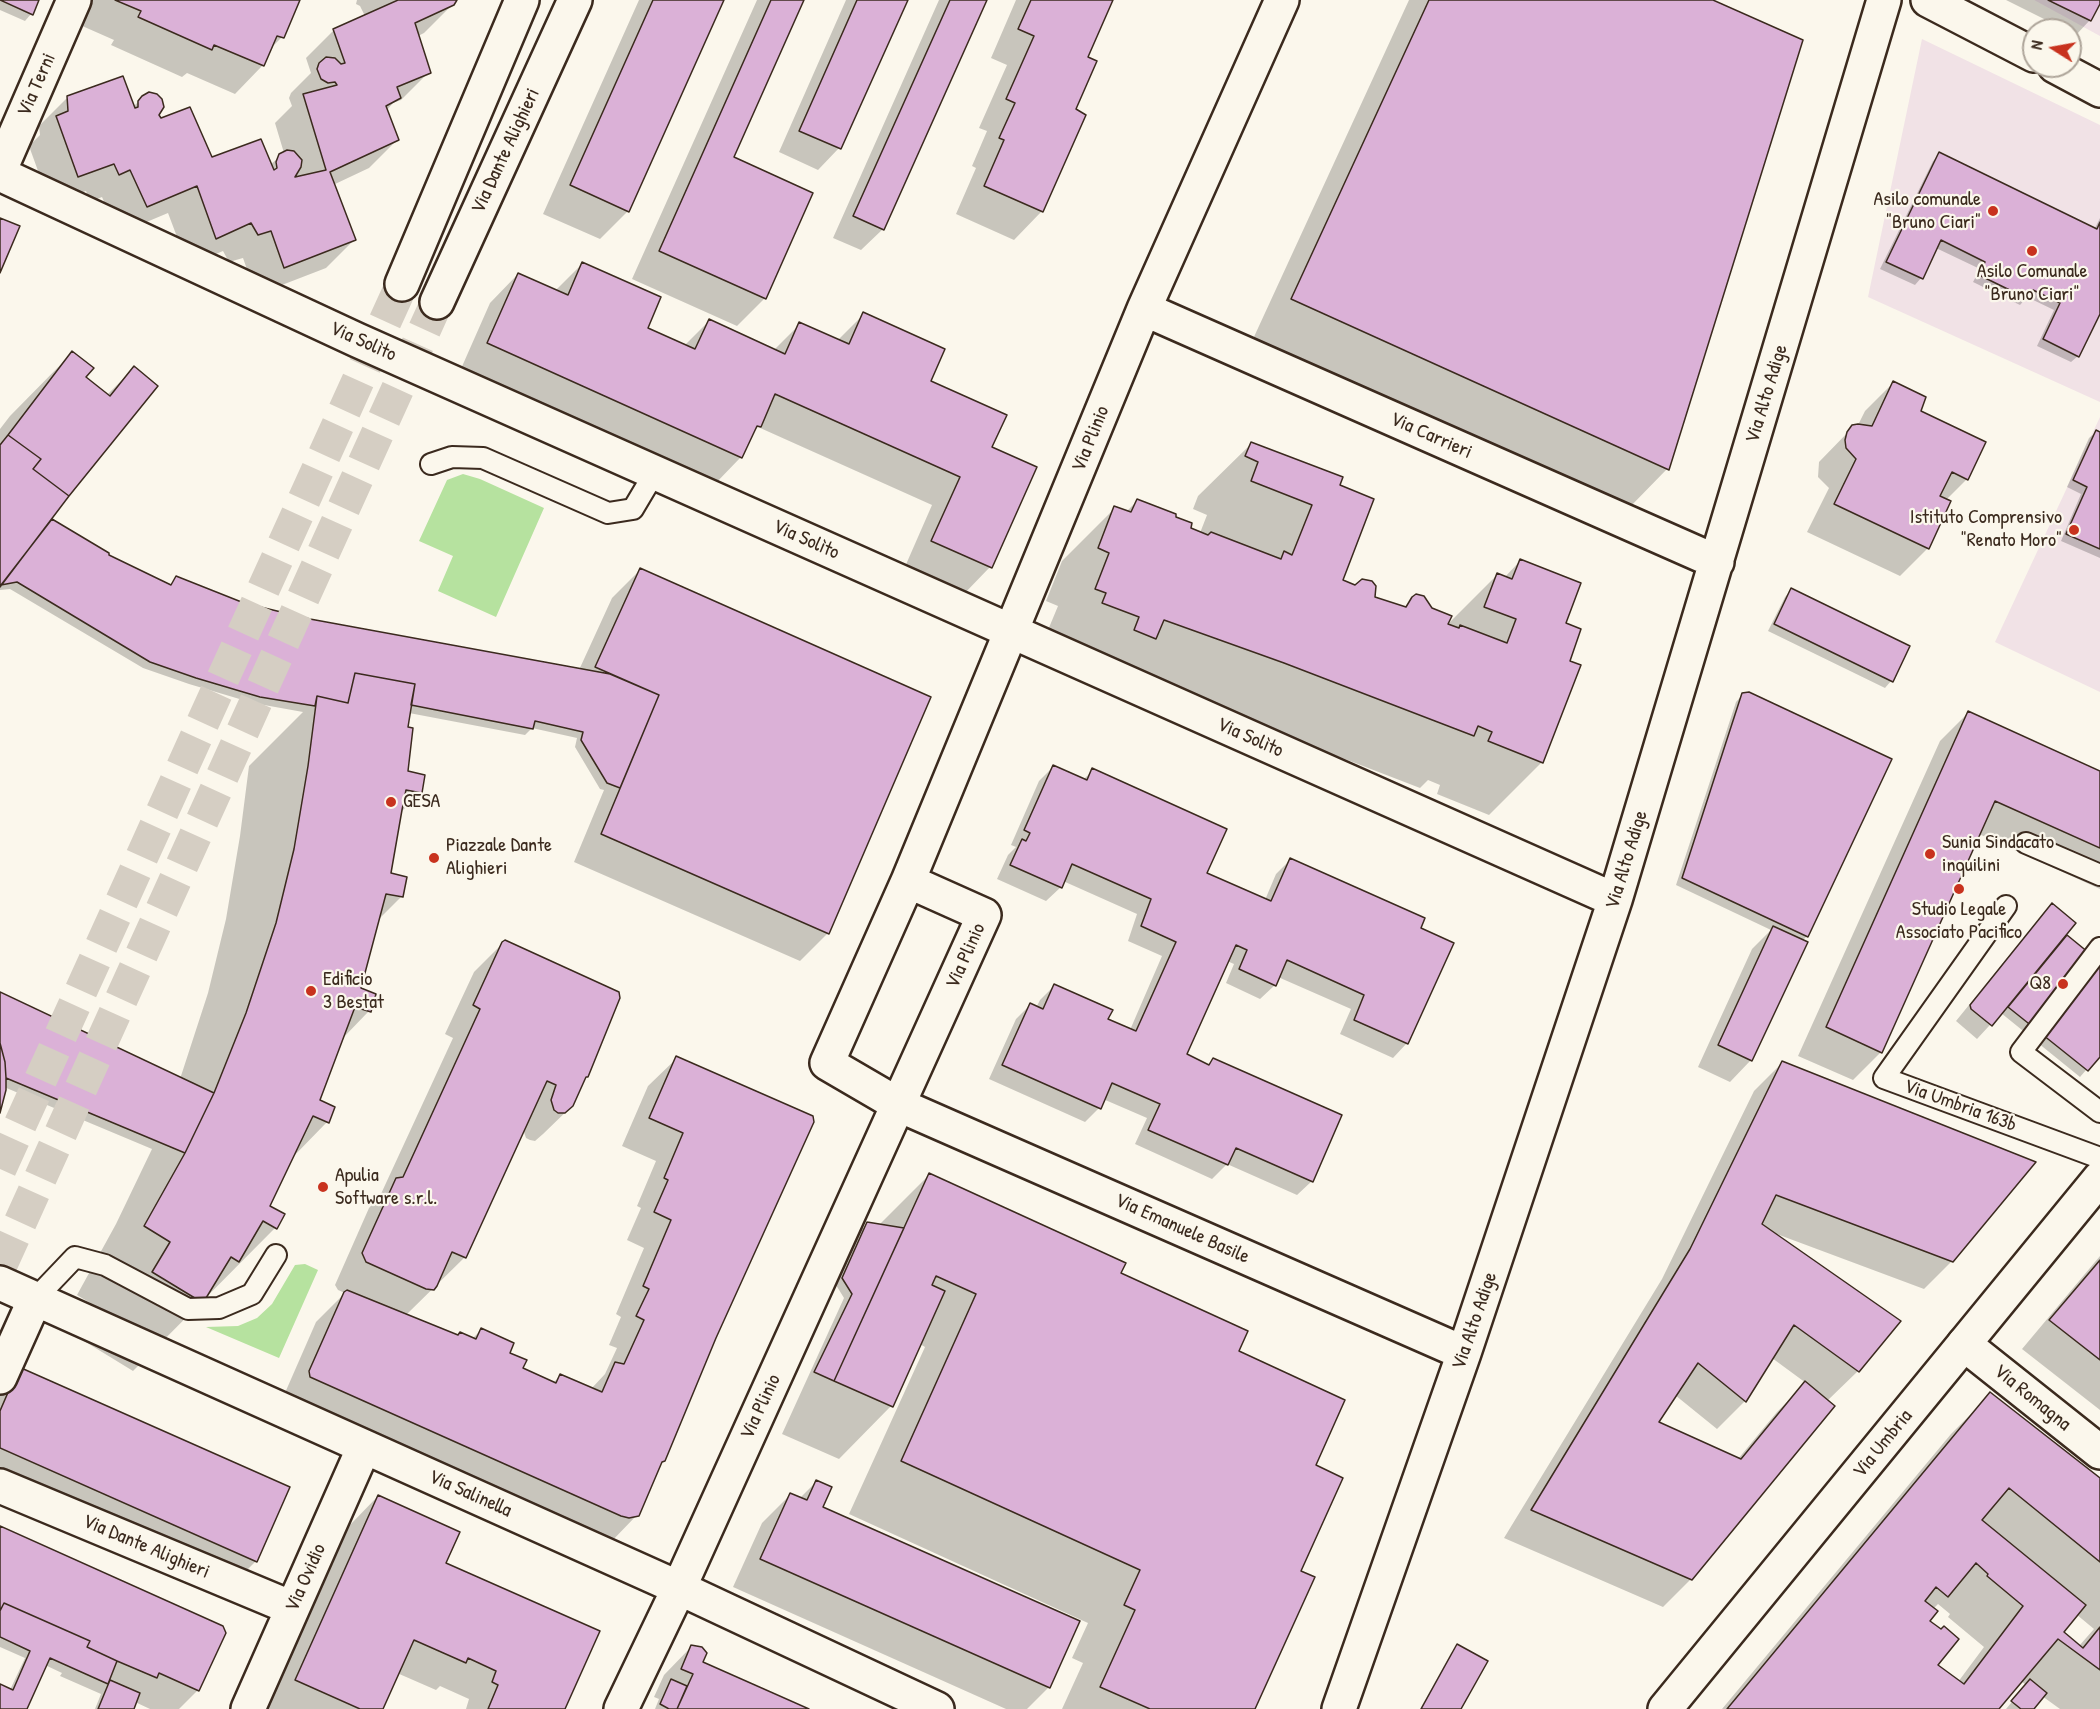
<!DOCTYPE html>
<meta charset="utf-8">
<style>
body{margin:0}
#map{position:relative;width:2100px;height:1709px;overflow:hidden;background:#fbf7ec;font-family:"Patrick Hand",sans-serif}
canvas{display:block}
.north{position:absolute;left:2022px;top:18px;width:60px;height:60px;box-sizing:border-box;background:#fbf7ec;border:2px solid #aea59a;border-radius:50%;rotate:281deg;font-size:16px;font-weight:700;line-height:24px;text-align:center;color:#3b2a1e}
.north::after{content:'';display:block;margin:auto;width:21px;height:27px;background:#c8321e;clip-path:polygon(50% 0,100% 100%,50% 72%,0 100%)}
</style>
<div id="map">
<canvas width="2100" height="1709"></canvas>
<div class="north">N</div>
</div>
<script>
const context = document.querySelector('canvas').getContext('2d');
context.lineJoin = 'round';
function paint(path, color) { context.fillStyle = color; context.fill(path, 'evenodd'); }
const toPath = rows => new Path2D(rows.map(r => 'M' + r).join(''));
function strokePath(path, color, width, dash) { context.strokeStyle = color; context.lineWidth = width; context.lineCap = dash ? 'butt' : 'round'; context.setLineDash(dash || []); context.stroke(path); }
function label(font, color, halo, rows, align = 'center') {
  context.font = font + ' "Patrick Hand",sans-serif'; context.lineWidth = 4.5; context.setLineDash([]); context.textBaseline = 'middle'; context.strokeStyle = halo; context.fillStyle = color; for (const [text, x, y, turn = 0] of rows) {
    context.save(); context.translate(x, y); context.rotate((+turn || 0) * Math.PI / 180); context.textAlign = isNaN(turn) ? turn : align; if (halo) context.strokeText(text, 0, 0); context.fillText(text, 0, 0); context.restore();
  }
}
paint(toPath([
 [2034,0,2100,0,2100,36],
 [1922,39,2100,125,2100,402,1868,297],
 [2100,417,2100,692,1995,642]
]), '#f1e2e6');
paint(toPath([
 [463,474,480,479,544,508,496,617,438,591,453,556,419,541,447,480],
 [305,1264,318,1270,279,1358,206,1327,238,1326,257,1318,272,1304,295,1265]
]), '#b6e29f');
paint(toPath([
 [0,0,38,0,31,14,25,21,0,10],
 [91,0,299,0,282,37,270,49,263,65,235,94,187,73,182,77,111,45,114,40,80,25],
 [357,0,455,0,453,4,424,33,418,36,429,72,401,100,393,103,387,110,397,140,369,168,333,185,354,240,326,268,256,295,243,258,229,262,223,251,188,266,168,213,118,234,102,197,90,202,86,191,50,204,29,146,40,135,39,126,67,98,133,107,143,97,160,120,211,159,270,165,284,153,275,123,292,106,289,98,291,93,311,73,306,58,334,30,365,16,360,6,356,4],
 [639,0,722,0,628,211,600,239,543,214],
 [757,0,803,0,732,157,765,298,737,326,632,279],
 [846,0,906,0,839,148,818,170,779,152],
 [939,0,985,0,883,229,861,250,833,238],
 [1016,0,1112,0,1086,58,1074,110,1042,211,1014,240,956,214,976,168,972,166,987,131,979,128,1007,65,991,58],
 [1409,0,1709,0,1667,469,1628,509,1253,339],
 [2006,0,2100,0,2100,1,2090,20,2076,35,2070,30,2066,30],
 [1940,154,2094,230,2100,218,2100,310,2078,356,2071,362,2037,346,2054,310,2027,297,2020,305,1973,282,1980,269,1936,248,1921,278,1915,285,1880,269,1933,161],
 [582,264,646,329,684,346,709,321,774,350,800,324,837,341,864,314,990,448,1035,467,990,567,962,596,904,569,932,505,758,427,752,434,741,457,713,486,460,371,490,303,518,274,555,291],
 [72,353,84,377,107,395,134,368,50,520,108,554,107,556,169,586,177,578,243,605,310,621,579,670,612,598,640,570,828,933,800,961,574,862,604,790,600,789,575,747,577,738,532,728,525,735,409,713,406,728,407,772,421,792,400,813,389,874,401,897,378,920,359,989,369,1011,342,1039,318,1101,327,1122,291,1159,268,1206,275,1228,133,1371,84,1341,103,1311,77,1295,116,1224,152,1149,4,1087,0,1108,0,994,180,1079,208,993,226,919,240,836,249,766,303,712,253,703,189,684,143,668,10,589,0,590,0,429,10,416],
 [1893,383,1919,411,1967,479,1946,500,1928,548,1900,576,1807,532,1829,488,1818,477,1819,462,1853,427,1858,425,1865,411],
 [2096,432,2100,433,2100,558,2061,541,2081,494,2067,487,2089,438],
 [1251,444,1339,486,1341,581,1373,598,1404,608,1413,598,1446,626,1497,575,1504,578,1520,561,1564,624,1568,662,1542,762,1489,815,1437,794,1440,785,1428,780,1420,788,1231,715,1118,675,1102,691,1083,683,1088,670,1043,642,1058,606,1046,601,1062,561,1115,508,1126,512,1138,500,1174,518,1189,529,1200,533,1207,515,1193,509,1198,496],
 [1791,590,1908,647,1891,681,1885,688,1768,631,1785,597],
 [1743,694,1890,759,1806,937,1802,941,1751,1060,1730,1082,1698,1067,1752,949,1771,930,1676,885,1736,702],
 [1968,713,2100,772,2100,889,1979,834,1881,1052,1853,1080,1798,1056,1940,741],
 [1053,767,1083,780,1093,770,1205,873,1265,900,1276,874,1290,860,1419,929,1407,1043,1393,1058,1340,1034,1351,1009,1278,977,1275,985,1260,999,1226,983,1234,964,1227,961,1185,1055,1207,1065,1213,1060,1312,1181,1297,1195,1227,1164,1212,1179,1135,1144,1147,1118,1103,1099,1099,1108,1085,1122,989,1079,1016,1019,1030,1005,1036,1008,1040,1000,1054,986,1106,1020,1130,1030,1162,956,1128,941,1137,914,1063,881,1061,887,1046,901,997,879,1008,855,1016,847,1011,845,1039,781],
 [2052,905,2061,940,2100,1054,2080,1077,2001,1013,1977,1039,1956,1021,2038,920],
 [503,943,587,1076,583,1080,572,1106,543,1134,535,1141,530,1140,526,1138,523,1129,465,1257,406,1315,457,1336,472,1339,481,1330,509,1354,521,1369,553,1383,560,1376,591,1389,605,1374,617,1348,609,1345,621,1317,616,1314,644,1248,627,1240,641,1208,637,1206,656,1161,622,1146,648,1086,677,1058,714,1337,664,1461,659,1466,637,1515,609,1544,281,1402,316,1322,345,1293,338,1290,335,1285,369,1208,380,1196,453,1038,445,1034,474,972],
 [1782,1063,1952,1261,1924,1289,1774,1233,1899,1321,1858,1371,1827,1401,1691,1579,1663,1607,1504,1538,1662,1279,1754,1091],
 [1772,1358,1806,1383,1777,1412,1738,1459,1656,1423,1675,1395,1717,1429,1745,1401],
 [929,1175,1119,1274,1237,1352,1314,1466,1299,1571,1253,1709,1062,1709,1083,1663,1072,1658,1088,1623,849,1514,925,1347,920,1344,891,1406,839,1459,782,1434,844,1298,836,1285,861,1230,868,1223,879,1225],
 [2100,1256,2100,1410,2022,1349],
 [20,1369,256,1561,228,1589,0,1488,0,1388],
 [1991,1394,2100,1480,2100,1709,2060,1709,2042,1696,2032,1709,2006,1709,2026,1685,2021,1681,1997,1709,1722,1709,1951,1434],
 [1938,1604,1950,1614,1948,1617,1984,1647,1958,1682,1936,1666,1928,1621,1933,1609],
 [2076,1614,2094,1629,2079,1646,2061,1632],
 [816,1482,821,1507,1049,1687,1027,1709,1006,1709,733,1587,762,1523,790,1495,799,1499],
 [378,1496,444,1564,563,1709,466,1709,469,1699,440,1686,436,1690,397,1673,381,1709,268,1709,350,1525],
 [0,1528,198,1690,179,1709,150,1709,135,1702,132,1709,95,1709,101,1694,60,1676,62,1673,45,1665,25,1709,0,1709,0,1686,10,1690,25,1658,0,1647],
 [692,1646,700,1662,805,1709,655,1709,659,1699,654,1697,664,1675],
 [1458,1646,1459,1709,1420,1709,1451,1653]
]), '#0003');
const building = toPath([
 [0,0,39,0,33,15,0,0],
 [115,0,300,0,284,38,277,36,264,66,214,45,212,50,138,17,141,11,115,0],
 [398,0,457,0,454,5,415,23,431,73,397,87,401,98,386,106,399,140,330,172,356,240,284,268,271,231,258,235,251,223,216,239,197,186,147,207,130,170,119,175,114,164,78,177,56,116,68,111,67,96,123,76,135,108,138,107,138,101,142,96,149,92,157,94,162,99,164,107,159,115,161,118,190,107,212,157,261,139,274,170,277,168,276,162,279,154,287,150,294,151,302,160,301,167,295,177,326,170,303,94,337,85,335,82,328,83,321,79,317,69,319,63,326,57,335,58,341,64,345,63,333,29,398,0],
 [653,0,724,0,629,212,570,185,653,0],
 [771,0,804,0,734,157,813,193,766,299,659,251,771,0],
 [857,0,908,0,841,149,799,131,857,0],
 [950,0,987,0,884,230,853,216,950,0],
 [1031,0,1113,0,1088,57,1097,61,1076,109,1086,115,1043,212,984,186,1004,140,999,138,1015,103,1006,99,1034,36,1018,29,1031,0],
 [1429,0,1713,0,1803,40,1669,470,1291,299,1429,0],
 [2048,0,2100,0,2100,4,2091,21,2048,0],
 [1939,152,2097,229,2100,222,2100,314,2079,357,2043,339,2060,303,2033,290,2028,299,1979,275,1985,262,1941,240,1923,279,1886,262,1939,152],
 [0,218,20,226,0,273,0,218],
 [582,262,661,297,648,328,695,349,709,319,785,354,799,322,849,344,863,312,945,349,931,381,1007,415,992,447,1037,467,992,568,931,541,960,477,775,394,761,427,757,426,742,458,487,343,518,273,568,295,582,262],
 [72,351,94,368,86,377,110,396,134,366,158,386,69,496,33,469,41,459,8,435,72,351],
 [1893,381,1926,397,1921,411,1986,442,1968,480,1952,472,1940,496,1951,501,1929,549,1834,504,1856,459,1846,448,1845,440,1847,432,1852,425,1858,424,1872,426,1893,381],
 [2096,430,2100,432,2100,549,2066,534,2087,487,2073,480,2096,430],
 [8,435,41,459,33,469,69,496,0,587,0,445,8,435],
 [1251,442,1343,477,1340,485,1374,499,1343,580,1355,585,1362,579,1372,581,1376,586,1375,597,1406,607,1412,597,1416,594,1424,596,1432,608,1452,616,1448,624,1459,628,1460,625,1507,643,1516,619,1484,607,1497,573,1512,579,1520,559,1581,583,1566,623,1581,629,1570,661,1581,665,1543,763,1488,741,1492,732,1478,726,1474,736,1284,663,1164,620,1156,639,1134,630,1139,617,1102,603,1106,593,1095,589,1109,553,1098,548,1114,506,1131,512,1137,499,1176,514,1176,517,1192,523,1191,528,1208,535,1211,532,1281,559,1284,551,1292,555,1312,505,1251,481,1258,462,1245,456,1251,442],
 [52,519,109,553,109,555,171,585,176,576,244,603,310,619,610,674,659,695,620,788,607,783,581,740,583,732,535,721,533,729,411,705,415,684,355,673,348,703,317,696,315,706,260,697,196,678,150,662,17,582,1,585,52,519],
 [640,568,931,697,829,934,601,834,659,695,595,667,640,568],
 [1791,588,1910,646,1893,682,1774,624,1791,588],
 [355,673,415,684,408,727,413,728,408,771,425,775,422,793,406,790,402,810,391,873,407,877,403,897,386,894,361,988,376,994,371,1012,355,1007,320,1100,335,1107,329,1123,313,1116,270,1206,285,1214,277,1229,263,1221,239,1262,231,1257,203,1303,152,1272,170,1242,144,1226,185,1153,214,1093,246,1013,276,923,294,849,308,766,317,696,348,703,355,673],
 [1749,692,1892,759,1808,937,1682,878,1742,693,1749,692],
 [1968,711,2100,771,2100,848,1995,801,1882,1053,1826,1027,1968,711],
 [1053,765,1087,780,1092,768,1227,829,1207,873,1271,901,1290,858,1425,918,1421,928,1454,943,1408,1044,1354,1020,1364,995,1287,960,1276,986,1239,969,1247,950,1236,945,1187,1054,1209,1065,1213,1058,1342,1115,1313,1182,1236,1148,1228,1165,1148,1130,1160,1104,1112,1083,1101,1109,1002,1065,1030,1003,1043,1009,1054,984,1113,1010,1108,1019,1136,1031,1176,942,1141,926,1151,899,1072,864,1062,888,1010,865,1022,839,1026,841,1030,833,1024,830,1053,765],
 [2052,903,2076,923,1992,1026,1971,1009,1970,1005,2052,903],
 [1773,926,1808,942,1752,1061,1718,1045,1773,926],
 [2067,935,2100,962,2100,1057,2088,1071,2008,1007,2067,935],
 [505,940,619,992,620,998,588,1077,586,1077,573,1106,565,1113,558,1113,554,1110,551,1100,556,1085,547,1081,466,1258,452,1252,437,1286,434,1290,426,1289,366,1262,362,1253,396,1178,403,1177,480,1009,473,1005,502,942,505,940],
 [0,992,214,1093,185,1153,6,1078,5,1062,0,1043,0,992],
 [0,1043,5,1062,6,1078,6,1090,0,1113,0,1043],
 [676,1056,813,1116,814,1122,716,1338,665,1461,662,1462,639,1516,629,1518,621,1516,310,1377,309,1371,344,1292,347,1290,458,1335,460,1332,476,1339,481,1328,514,1343,510,1353,527,1360,523,1368,556,1383,560,1374,602,1392,615,1362,624,1364,644,1320,636,1316,649,1289,643,1286,671,1220,654,1212,668,1180,664,1178,683,1133,649,1118,676,1056],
 [1782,1061,2036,1162,1953,1262,1776,1195,1762,1224,1901,1321,1859,1372,1794,1325,1746,1402,1698,1363,1659,1422,1741,1459,1805,1381,1835,1406,1692,1580,1531,1510,1690,1249,1782,1061],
 [929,1173,1126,1263,1121,1273,1248,1331,1239,1351,1345,1400,1316,1465,1343,1478,1301,1571,1315,1577,1255,1709,1150,1709,1100,1687,1135,1610,1124,1605,1140,1570,901,1461,976,1294,936,1276,932,1285,945,1291,893,1407,834,1381,929,1173],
 [867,1222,904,1228,834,1381,814,1372,852,1294,842,1278,867,1222],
 [2100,1260,2100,1360,2049,1320,2100,1260],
 [19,1367,290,1487,257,1562,0,1448,0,1411,19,1367],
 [1990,1392,2100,1478,2100,1562,2009,1488,1982,1520,2086,1605,2064,1632,2083,1648,2100,1627,2100,1670,2058,1639,1999,1709,1727,1709,1990,1392],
 [1976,1563,1988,1574,1987,1576,2023,1606,1964,1684,1938,1665,1959,1639,1944,1626,1941,1629,1930,1621,1938,1611,1925,1601,1936,1587,1948,1597,1976,1563],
 [816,1480,832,1487,823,1507,1080,1621,1050,1688,760,1559,790,1493,807,1500,816,1480],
 [378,1495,460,1532,446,1563,600,1631,565,1709,488,1709,498,1685,492,1682,496,1671,468,1658,466,1663,414,1640,383,1709,360,1709,295,1680,378,1495],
 [0,1526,223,1626,226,1633,199,1691,159,1673,157,1678,117,1661,87,1647,90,1641,4,1603,0,1611,0,1526],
 [4,1603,90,1641,87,1647,117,1661,108,1684,50,1658,27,1709,0,1709,0,1684,13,1690,30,1651,0,1637,0,1611,4,1603],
 [1457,1644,1488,1661,1461,1709,1421,1709,1457,1644],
 [691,1645,702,1647,707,1653,703,1662,809,1709,677,1709,693,1674,681,1669,691,1645],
 [671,1679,687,1686,677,1709,669,1709,660,1704,671,1679],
 [2030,1679,2047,1693,2034,1709,2021,1709,2011,1701,2030,1679],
 [110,1680,140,1693,134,1709,98,1709,110,1680]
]);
paint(building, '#dbb1d7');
strokePath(building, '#3b2a1e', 1.5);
strokePath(toPath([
 [0,1169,402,284],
 [0,1267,437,302]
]), '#d5cec3', 33, [33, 16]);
const service = toPath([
 [431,464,452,457,483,458,608,513,633,509,655,472],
 [2026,843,2100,875],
 [2006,906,1884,1078,2100,1158],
 [2100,948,2021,1052,2100,1112],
 [35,1299,75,1257,105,1265,188,1309,219,1308,252,1294,276,1255]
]);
const minor = toPath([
 [0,170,74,0],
 [0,174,357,340,1615,900],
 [1144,309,1717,562],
 [908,881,827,1063,899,1105,1464,1353],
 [0,1283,679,1588,937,1709],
 [1964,1344,2100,1452],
 [0,1377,35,1299],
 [0,1486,292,1608],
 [248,1709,364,1447],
 [621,1709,679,1588,984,915,908,881,1144,309,1282,0],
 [1339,1709,1464,1353,1615,900,1884,0]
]);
const tertiary = toPath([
 [1928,0,2034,55],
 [2055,66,2100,90],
 [402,284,522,0],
 [437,302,575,0],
 [1665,1709,2100,1178]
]);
strokePath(service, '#3b2a1e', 24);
strokePath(minor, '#3b2a1e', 38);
strokePath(tertiary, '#3b2a1e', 38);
strokePath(service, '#fbf7ec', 20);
strokePath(minor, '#fbf7ec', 33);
strokePath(tertiary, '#fbf7ec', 33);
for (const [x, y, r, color] of [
 [1993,211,6,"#c8321e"],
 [2032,251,6,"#c8321e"],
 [2074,530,6,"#c8321e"],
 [391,802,6,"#c8321e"],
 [1930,854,6,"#c8321e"],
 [434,858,6,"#c8321e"],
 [1959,889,6,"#c8321e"],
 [2063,984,6,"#c8321e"],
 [311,991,6,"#c8321e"],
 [323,1187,6,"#c8321e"]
]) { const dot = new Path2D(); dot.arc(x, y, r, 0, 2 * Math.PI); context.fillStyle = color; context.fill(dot); strokePath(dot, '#fbf7ec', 2); }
label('20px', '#3b2a1e', '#fbf7ec', [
 ["Via Terni",37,85,-66],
 ["Via Dante Alighieri",506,151,-65],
 ["Via Solìto",363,342,24],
 ["Via Alto Adige",1767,394,-73],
 ["Via Carrieri",1431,436,24],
 ["Via Plinio",1091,439,-68],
 ["Via Solìto",806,540,24],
 ["Via Solìto",1250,738,24],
 ["Via Alto Adige",1627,860,-73],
 ["Via Plinio",966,956,-66],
 ["Via Umbria 163b",1960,1106,20],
 ["Via Emanuele Basile",1182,1229,24],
 ["Via Alto Adige",1475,1321,-71],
 ["Via Romagna",2032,1398,39],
 ["Via Plinio",761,1407,-65],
 ["Via Umbria",1883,1444,-51],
 ["Via Salinella",470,1494,24],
 ["Via Dante Alighieri",146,1547,23],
 ["Via Ovidio",306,1578,-66]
]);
label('20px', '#3b2a1e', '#fbf7ec', [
 ["Asilo comunale",1981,200,"right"],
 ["\"Bruno Ciari\"",1981,223,"right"],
 ["Asilo Comunale",2032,272,"center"],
 ["\"Bruno Ciari\"",2032,295,"center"],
 ["Istituto Comprensivo",2062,518,"right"],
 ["\"Renato Moro\"",2062,541,"right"],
 ["GESA",403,802],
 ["Sunia Sindacato",1942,843],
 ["inquilini",1942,866],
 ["Piazzale Dante",446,846],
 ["Alighieri",446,869],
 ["Studio Legale",1959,910,"center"],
 ["Associato Pacifico",1959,933,"center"],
 ["Edificio",323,980],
 ["3 Bestat",323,1003],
 ["Q8",2051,984,"right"],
 ["Apulia",335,1176],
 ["Software s.r.l.",335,1199]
], 'left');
</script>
